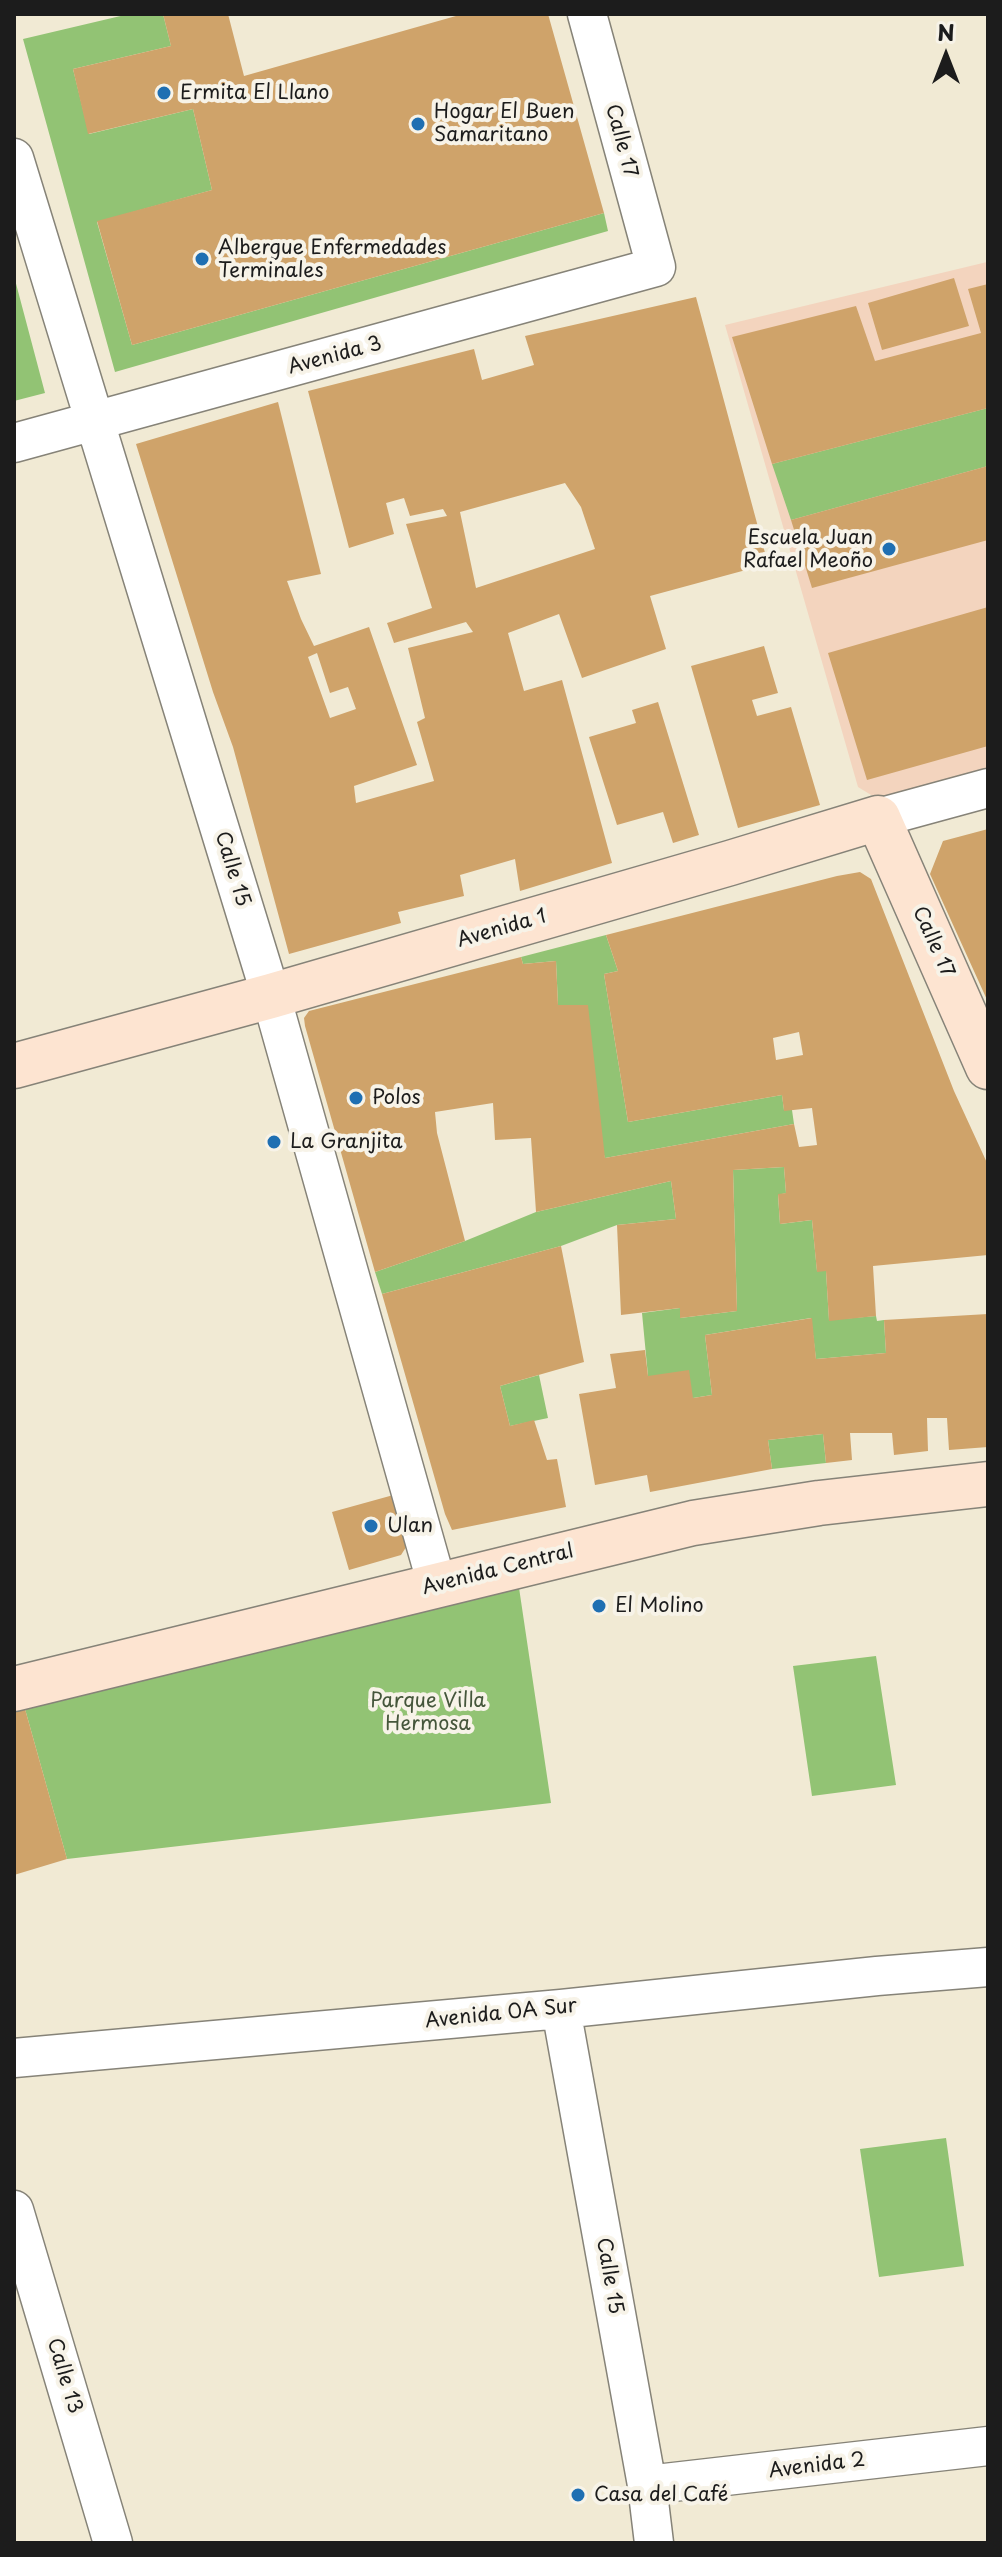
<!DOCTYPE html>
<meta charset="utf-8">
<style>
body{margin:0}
#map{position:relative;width:1002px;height:2557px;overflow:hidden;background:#f1ead4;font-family:"Playpen Sans",sans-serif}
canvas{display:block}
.frame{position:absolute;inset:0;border:16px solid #1c1c1c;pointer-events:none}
.north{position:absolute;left:906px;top:16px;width:80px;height:80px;-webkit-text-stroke:6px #f7f3e8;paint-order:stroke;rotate:0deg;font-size:22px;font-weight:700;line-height:32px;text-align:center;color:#1c1c1c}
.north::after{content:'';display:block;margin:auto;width:28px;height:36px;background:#1c1c1c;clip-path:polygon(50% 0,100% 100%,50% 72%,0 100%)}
</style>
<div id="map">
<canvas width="1002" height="2557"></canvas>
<div class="frame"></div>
<div class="north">N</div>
</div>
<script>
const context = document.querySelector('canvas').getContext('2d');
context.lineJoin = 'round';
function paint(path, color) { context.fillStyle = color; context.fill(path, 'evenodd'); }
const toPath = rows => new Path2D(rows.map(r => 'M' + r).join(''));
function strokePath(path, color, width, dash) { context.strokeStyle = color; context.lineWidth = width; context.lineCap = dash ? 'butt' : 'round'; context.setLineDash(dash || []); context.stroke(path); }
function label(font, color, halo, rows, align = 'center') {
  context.font = font + ' "Playpen Sans",sans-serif'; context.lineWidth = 8; context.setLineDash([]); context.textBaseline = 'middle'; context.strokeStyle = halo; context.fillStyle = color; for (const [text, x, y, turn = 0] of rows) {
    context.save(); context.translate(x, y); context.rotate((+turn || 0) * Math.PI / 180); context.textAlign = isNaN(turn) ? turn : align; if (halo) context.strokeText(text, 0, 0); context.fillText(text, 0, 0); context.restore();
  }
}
paint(toPath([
 [988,247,988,772,881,801,858,787,725,325,987,262]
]), '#f3d4be');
paint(toPath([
 [129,14,163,14,171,46,73,69,89,134,193,109,212,190,97,222,132,345,604,213,608,231,115,372,23,39],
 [14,276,45,393,14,401],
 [988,408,988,466,791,520,772,464],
 [606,935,618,971,604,974,628,1122,782,1095,784,1110,792,1110,794,1124,605,1158,558,1005,556,961,523,964,521,957],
 [784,1167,786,1193,778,1195,780,1224,812,1220,817,1271,826,1271,829,1320,876,1316,877,1321,884,1320,886,1353,816,1359,811,1318,705,1335,712,1395,693,1398,648,1376,642,1313,680,1308,680,1318,737,1311,733,1170],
 [671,1181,676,1219,617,1225,561,1246,382,1294,375,1272,465,1241,536,1212],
 [539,1375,548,1418,510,1426,500,1386],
 [823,1434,826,1463,772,1469,768,1440],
 [518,1581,551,1803,67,1859,25,1709],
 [876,1656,896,1785,812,1796,793,1666],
 [946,2138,964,2266,879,2277,860,2149]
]), '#92c374');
paint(toPath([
 [163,14,228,14,244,76,463,14,548,14,604,213,132,345,97,221,212,190,193,109,88,134,73,69,171,46],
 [954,278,969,326,882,350,868,303],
 [988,284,988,408,772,464,732,337,856,306,875,361,981,333,968,289],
 [696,297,768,564,650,596,666,649,582,678,559,614,508,633,524,691,562,680,612,863,520,891,515,859,460,875,464,896,398,912,401,923,289,954,233,747,213,692,136,444,278,402,321,574,287,581,301,619,314,646,369,627,417,765,354,786,356,803,434,781,417,722,425,718,408,648,473,632,466,622,394,643,387,623,432,608,406,524,447,516,443,509,410,516,404,498,386,503,394,534,349,548,308,391,474,349,482,380,534,365,525,336],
 [565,483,581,507,595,549,476,588,460,512],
 [317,653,330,693,348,687,356,709,330,718,308,657],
 [988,466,988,540,812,588,791,520],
 [988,607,988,746,867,780,828,653],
 [764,646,778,693,752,700,757,716,791,707,820,805,738,828,691,666],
 [658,702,699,835,673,843,663,812,617,825,589,737,636,723,632,710],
 [988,829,988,1002,930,874,943,841],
 [860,872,871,879,954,1091,988,1165,988,1255,873,1266,876,1316,829,1321,826,1271,817,1272,812,1220,780,1224,778,1194,786,1193,784,1167,733,1170,737,1311,680,1318,680,1308,621,1315,617,1225,676,1219,671,1181,536,1212,531,1138,495,1140,493,1103,435,1112,437,1133,465,1241,375,1272,305,1026,304,1018,309,1011,521,957,523,964,556,961,558,1005,588,1005,605,1158,794,1124,799,1147,817,1145,812,1108,784,1111,782,1095,628,1122,604,974,618,971,606,935,837,876],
 [799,1032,803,1055,776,1060,773,1038],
 [561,1246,584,1362,500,1386,510,1426,534,1420,547,1460,557,1459,566,1507,452,1530,445,1514,382,1294],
 [988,1314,988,1447,949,1450,947,1418,927,1418,928,1451,894,1455,892,1433,850,1433,852,1460,826,1463,823,1434,768,1440,772,1469,650,1492,647,1475,595,1485,579,1394,616,1388,610,1354,645,1350,648,1376,689,1370,693,1398,712,1395,705,1335,812,1318,816,1359,886,1353,884,1320],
 [397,1494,410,1541,401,1555,349,1570,332,1512],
 [25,1709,67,1859,14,1875,14,1712]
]), '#cfa36a');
const minor = toPath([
 [14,158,271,996,437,1585],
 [14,443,656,267,587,14],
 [878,818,988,788],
 [561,2009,647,2485,654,2543],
 [14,2058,561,2009,877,1976,988,1967],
 [14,2210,113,2543],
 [647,2485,988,2446]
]);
const secondary = toPath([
 [14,1066,271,996,730,863,878,818,988,1067],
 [14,1689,693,1523,819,1503,988,1484]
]);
strokePath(minor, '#868378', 41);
strokePath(secondary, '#868378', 47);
strokePath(minor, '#fff', 38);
strokePath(secondary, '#fde4d1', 44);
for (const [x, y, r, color] of [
 [164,93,8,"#1f6fb2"],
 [418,124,8,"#1f6fb2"],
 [202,259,8,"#1f6fb2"],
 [889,549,8,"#1f6fb2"],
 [356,1098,8,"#1f6fb2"],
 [274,1142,8,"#1f6fb2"],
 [371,1526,8,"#1f6fb2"],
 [599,1606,8,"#1f6fb2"],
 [578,2495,8,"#1f6fb2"]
]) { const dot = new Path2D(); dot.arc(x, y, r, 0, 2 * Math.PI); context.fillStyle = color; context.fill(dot); strokePath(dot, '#f7f3e8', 3); }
label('20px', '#1c1c1c', '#f7f3e8', [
 ["Ermita El Llano",180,93],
 ["Hogar El Buen",434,112],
 ["Samaritano",434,135],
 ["Albergue Enfermedades",218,248],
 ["Terminales",218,271],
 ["Escuela Juan",873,538,"right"],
 ["Rafael Meoño",873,561,"right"],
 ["Polos",372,1098],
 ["La Granjita",290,1142],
 ["Ulan",387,1526],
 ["El Molino",615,1606],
 ["Casa del Café",594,2495]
], 'left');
label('20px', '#1c1c1c', '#f7f3e8', [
 ["Calle 17",621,141,75],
 ["Avenida 3",335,356,-15],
 ["Calle 15",232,869,73],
 ["Avenida 1",502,929,-16],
 ["Calle 17",933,942,66],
 ["Avenida Central",498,1570,-14],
 ["Avenida 0A Sur",501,2014,-6],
 ["Calle 15",609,2276,80],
 ["Calle 13",64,2376,73],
 ["Avenida 2",817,2466,-7]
]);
label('20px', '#45563b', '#f7f3e8', [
 ["Parque Villa",428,1701],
 ["Hermosa",428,1724]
]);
</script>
